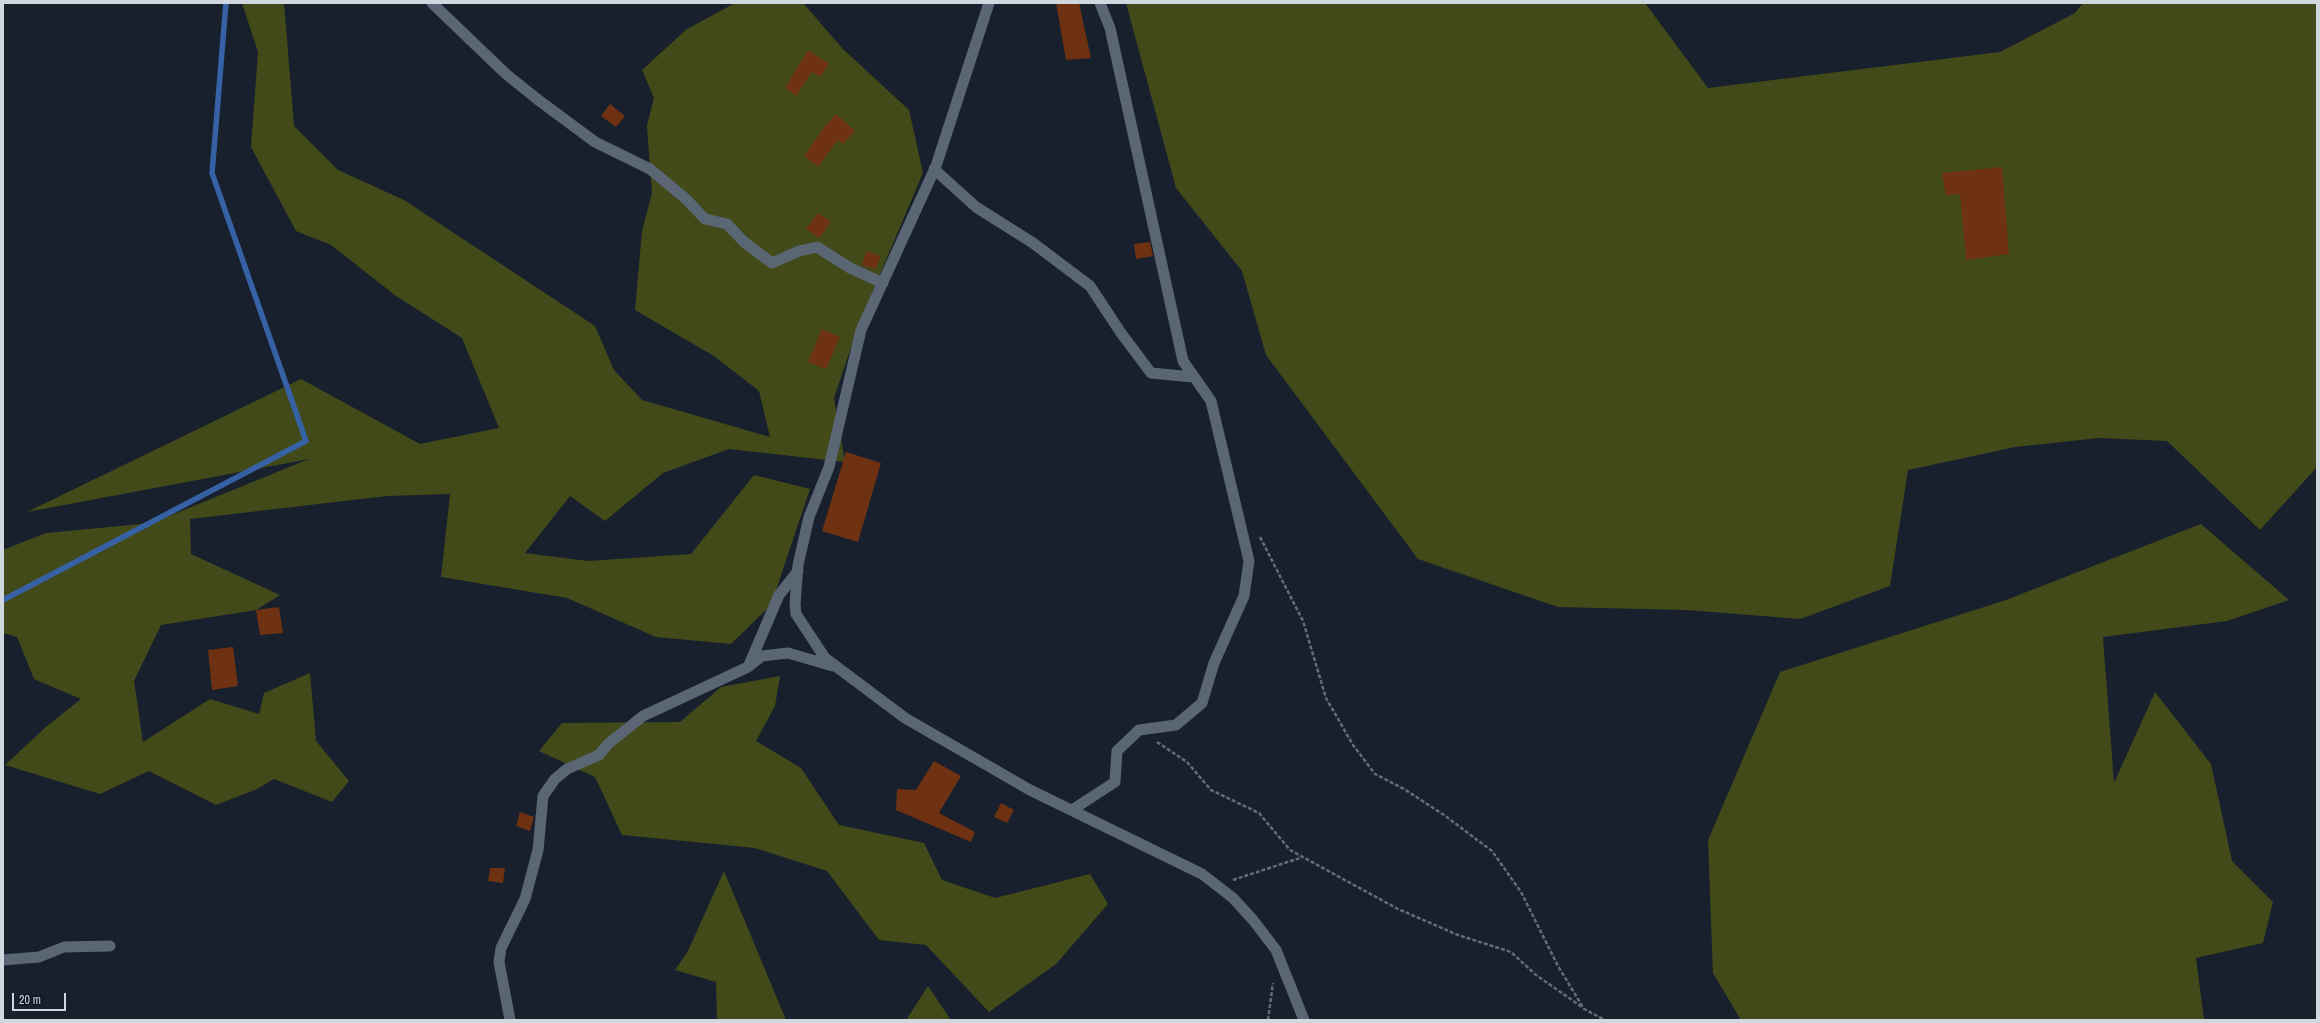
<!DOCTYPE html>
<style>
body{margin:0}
#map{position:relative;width:2320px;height:1023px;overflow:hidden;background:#17202c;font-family:"Archivo Narrow",sans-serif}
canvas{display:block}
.frame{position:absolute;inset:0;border:4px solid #d1d7df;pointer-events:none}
.scale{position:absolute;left:12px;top:993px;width:54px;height:18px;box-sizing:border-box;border:2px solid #d1d7df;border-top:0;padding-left:5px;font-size:12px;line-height:14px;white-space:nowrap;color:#d1d7df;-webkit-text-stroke:3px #0e1722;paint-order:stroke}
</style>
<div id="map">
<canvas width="2320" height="1023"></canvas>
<div class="frame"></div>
<div class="scale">20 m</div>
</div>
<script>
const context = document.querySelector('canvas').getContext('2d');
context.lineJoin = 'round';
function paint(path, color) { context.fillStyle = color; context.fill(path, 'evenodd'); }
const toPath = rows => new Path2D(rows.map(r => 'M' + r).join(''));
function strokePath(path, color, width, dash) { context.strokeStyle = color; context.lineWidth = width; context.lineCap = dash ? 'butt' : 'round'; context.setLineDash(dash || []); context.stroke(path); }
paint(toPath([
 [242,3,284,3,294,126,338,170,404,200,595,326,614,370,642,400,770,437,759,391,714,356,635,310,642,231,652,193,647,126,654,98,642,70,687,29,735,3,803,3,843,49,909,110,923,173,860,321,834,398,845,462,729,449,663,473,605,521,570,496,525,553,588,561,691,554,754,475,810,489,771,605,731,644,656,637,567,598,441,577,450,494,387,496,190,519,191,554,280,595,256,610,161,625,134,681,143,742,210,699,259,714,264,693,310,673,316,741,349,781,332,802,274,779,255,790,216,805,149,771,100,794,5,765,47,726,81,699,34,679,17,637,3,633,3,550,46,533,152,523,309,459,27,512,301,379,420,444,499,428,462,338,396,296,331,245,296,231,251,147,258,52],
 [1126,3,1645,3,1708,88,2000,52,2075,13,2083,3,2317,3,2317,467,2260,530,2167,441,2099,438,2015,447,1908,470,1890,586,1800,619,1687,610,1558,607,1418,559,1266,355,1242,271,1176,188],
 [2201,524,2289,600,2227,621,2103,637,2114,783,2155,692,2211,764,2232,861,2273,902,2263,943,2196,958,2204,1020,1741,1020,1713,973,1708,840,1780,672,2006,600],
 [780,676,775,706,756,741,801,768,839,825,924,843,942,880,995,898,1090,874,1108,904,1056,964,989,1012,926,945,879,940,827,871,755,848,622,835,595,777,539,751,562,723,680,722,721,687],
 [724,871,786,1020,717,1020,716,982,675,970,688,951],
 [928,986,951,1020,906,1020]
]), '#424a1a');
strokePath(toPath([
 [3,600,306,441,212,173,226,3]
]), '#3761a5', 5.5);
paint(toPath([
 [1056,3,1079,3,1091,58,1066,60],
 [808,50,829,64,820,77,812,72,796,96,785,88],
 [610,104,625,116,616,127,601,116],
 [836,114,855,131,843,144,838,140,818,167,804,156,824,127],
 [2002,167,2009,254,1966,260,1960,194,1946,196,1942,173],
 [818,213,831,222,819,238,806,229],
 [1150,242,1153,256,1136,259,1134,244],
 [866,251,880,256,876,269,862,265],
 [822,329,840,337,826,369,808,362],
 [846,452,881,463,858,542,822,531],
 [279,607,283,633,260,635,256,610],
 [233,647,238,686,212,690,208,650],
 [934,761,961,776,939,813,975,832,971,842,896,810,897,789,916,790],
 [1001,803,1014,810,1007,823,994,817],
 [520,812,534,817,530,831,516,826],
 [490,868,505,868,503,883,488,881]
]), '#6e3213');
strokePath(toPath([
 [1260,537,1303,621,1326,698,1353,745,1375,774,1404,789,1444,815,1492,851,1521,892,1558,966,1584,1009,1605,1020],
 [1157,742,1187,762,1211,790,1259,813,1290,850,1398,909,1458,935,1511,952,1536,975,1582,1007],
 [1233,880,1303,857],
 [1268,1020,1273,983]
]), '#656c77', 2.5, [4, 2]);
strokePath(toPath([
 [432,3,506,74,537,99,595,142,650,169,686,199,705,219,727,224,744,242,772,263,799,251,817,247,850,268,883,283],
 [989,3,936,166,861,330,829,467,809,517,798,565,795,604,796,614,825,658,905,718,1030,790,1202,874,1233,898,1253,920,1276,950,1304,1020],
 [934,169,976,207,1033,243,1090,286,1121,333,1151,373,1193,377],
 [749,665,779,595,798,571],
 [1072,810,1115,782,1117,751,1139,730,1176,725,1202,703,1214,663,1244,596,1249,561,1211,401,1183,361,1110,28,1100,3],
 [3,960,39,957,64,947,110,946],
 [510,1020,499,962,501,948,525,899,538,850,543,796,555,779,567,769,599,755,608,744,643,716,748,667,762,656,788,653,833,666]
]), '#5b6674', 11);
</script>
